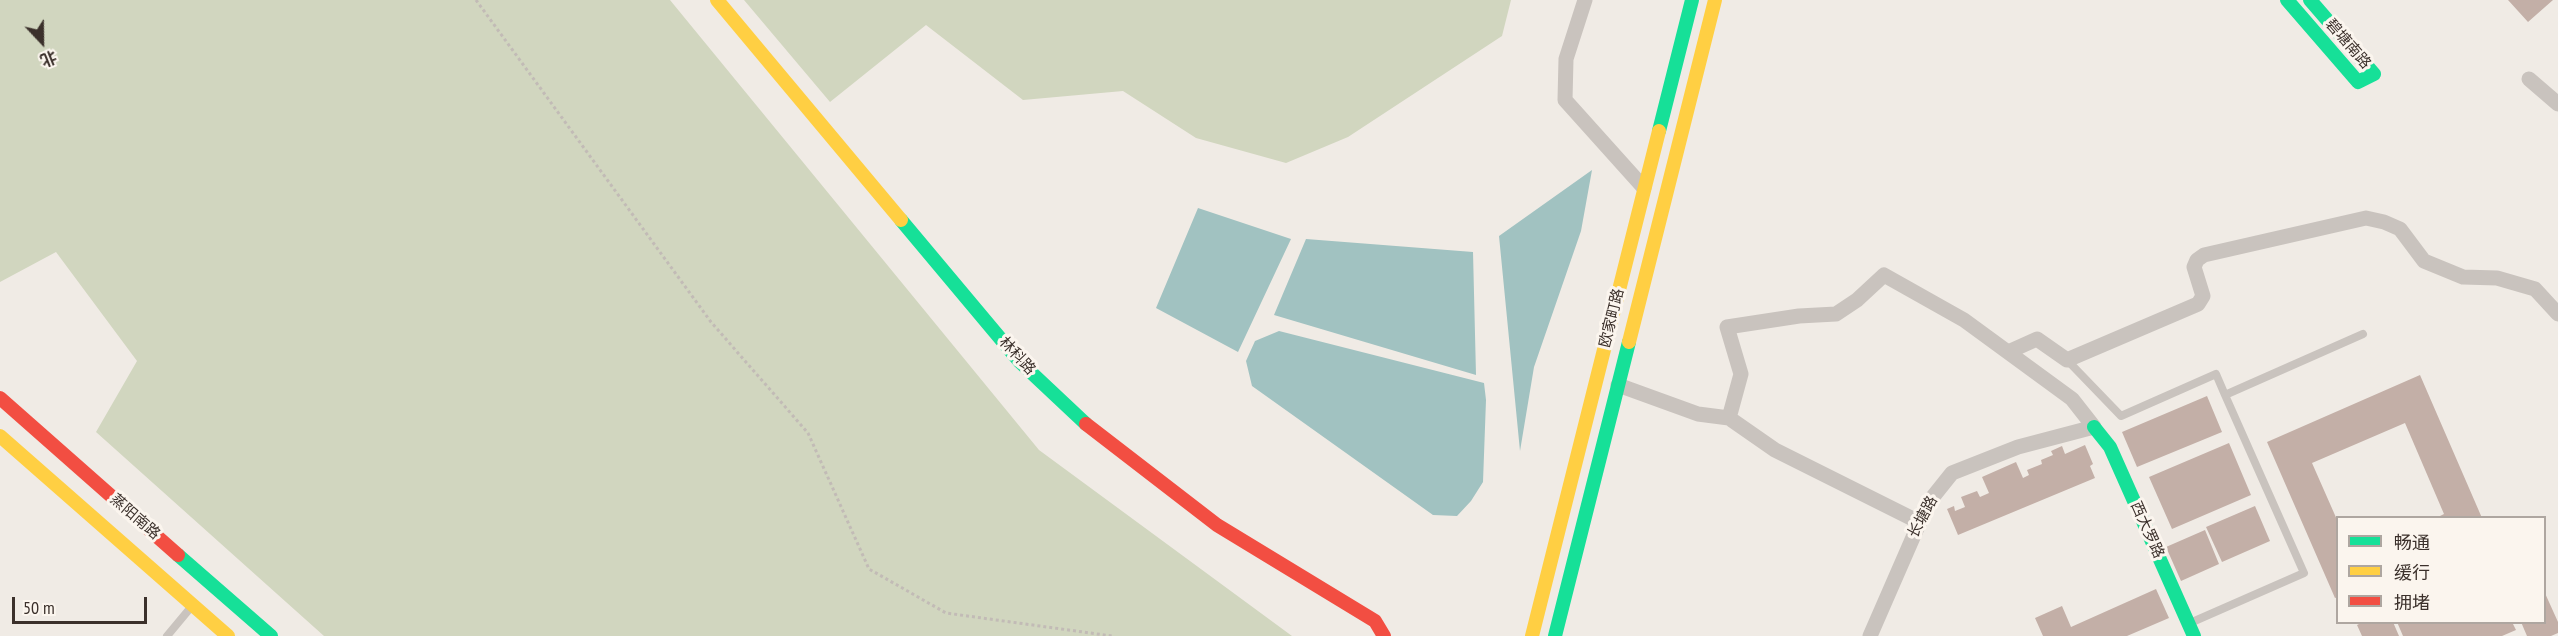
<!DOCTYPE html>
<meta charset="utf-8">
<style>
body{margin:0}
#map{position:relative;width:2558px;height:636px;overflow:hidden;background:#f0ebe5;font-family:"PT Sans Narrow","Noto Sans SC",sans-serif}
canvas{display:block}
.legend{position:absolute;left:2336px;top:516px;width:210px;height:108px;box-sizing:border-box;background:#fbf5ee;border:2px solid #aea6a0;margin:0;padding:8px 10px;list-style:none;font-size:18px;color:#3b302b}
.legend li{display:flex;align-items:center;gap:12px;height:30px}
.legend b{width:30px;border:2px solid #aea6a0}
.north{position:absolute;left:12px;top:12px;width:60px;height:60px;-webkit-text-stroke:4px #fbf5ee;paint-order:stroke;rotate:158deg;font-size:16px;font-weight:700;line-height:24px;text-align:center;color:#3b302b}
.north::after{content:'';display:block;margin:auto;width:21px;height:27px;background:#3b302b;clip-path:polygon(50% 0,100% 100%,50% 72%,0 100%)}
.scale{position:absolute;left:12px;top:597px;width:135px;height:27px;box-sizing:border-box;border:3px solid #3b302b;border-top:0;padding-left:8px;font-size:18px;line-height:21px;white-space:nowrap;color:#3b302b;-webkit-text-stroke:4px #fbf5ee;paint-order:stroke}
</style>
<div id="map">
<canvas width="2558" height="636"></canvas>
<ul class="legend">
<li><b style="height:8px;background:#16e098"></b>畅通</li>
<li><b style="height:8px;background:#ffcf43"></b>缓行</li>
<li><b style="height:8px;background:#f24e42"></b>拥堵</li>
</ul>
<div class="north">北</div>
<div class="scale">50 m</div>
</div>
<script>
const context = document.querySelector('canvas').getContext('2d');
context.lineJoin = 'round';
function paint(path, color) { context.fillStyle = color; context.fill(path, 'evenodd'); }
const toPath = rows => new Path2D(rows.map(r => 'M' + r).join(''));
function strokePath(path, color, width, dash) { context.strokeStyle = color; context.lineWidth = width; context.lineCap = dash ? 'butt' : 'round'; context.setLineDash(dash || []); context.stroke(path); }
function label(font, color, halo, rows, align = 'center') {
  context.font = font + ' "PT Sans Narrow","Noto Sans SC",sans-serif'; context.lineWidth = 6; context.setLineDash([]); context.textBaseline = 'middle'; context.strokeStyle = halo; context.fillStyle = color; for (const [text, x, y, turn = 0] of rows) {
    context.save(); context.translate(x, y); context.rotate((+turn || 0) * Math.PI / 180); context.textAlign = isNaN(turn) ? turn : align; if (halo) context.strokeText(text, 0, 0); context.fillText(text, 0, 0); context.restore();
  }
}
paint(toPath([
 [0,0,670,0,1039,450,1292,636,324,636,96,432,137,361,56,252,0,282],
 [744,0,1511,0,1502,36,1348,137,1286,163,1196,138,1123,91,1023,100,926,25,830,102]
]), '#d1d6bf');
paint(toPath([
 [1592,170,1581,231,1534,367,1520,451,1499,236],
 [1198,208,1291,239,1238,352,1156,308],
 [1306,239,1473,252,1476,375,1274,315],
 [1279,331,1484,383,1486,400,1483,482,1471,501,1457,516,1433,515,1252,386,1246,361,1255,341]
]), '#a1c2c1');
paint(toPath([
 [2508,0,2553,0,2528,22],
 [2420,375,2482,518,2436,518,2444,514,2405,423,2312,463,2338,522,2338,597,2335,598,2267,442],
 [2207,396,2222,432,2137,467,2122,432],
 [2229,443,2251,495,2172,529,2149,477],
 [2085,445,2093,464,2090,466,2095,478,1958,535,1947,509,1954,506,1955,511,1965,507,1961,497,1977,491,1980,497,1989,493,1982,477,2016,462,2023,478,2029,475,2027,470,2042,464,2041,460,2053,455,2051,451,2062,446,2065,454],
 [2255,506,2270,541,2222,562,2206,527],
 [2205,530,2219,564,2181,581,2166,547],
 [2156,589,2169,618,2127,636,2043,636,2035,618,2062,606,2071,627],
 [2544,591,2558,622,2558,633,2551,636,2527,636,2521,622,2544,622],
 [2363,622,2393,622,2399,636,2362,636,2357,625],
 [2397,622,2512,622,2516,630,2502,636,2403,636]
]), '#c3afa7');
strokePath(toPath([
 [476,0,711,322,808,433,869,569,946,613,1112,636]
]), '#c2bbb6', 3, [3, 3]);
strokePath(toPath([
 [2067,360,2121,416,2216,374,2225,395],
 [2190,623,2304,573,2225,395,2363,334],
 [167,636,192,606]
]), '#c9c3be', 8);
strokePath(toPath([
 [1585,0,1566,59,1565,100,1644,188],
 [2529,79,2558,104],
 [2008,352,2037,339,2067,360,2198,304,2203,296,2194,267,2197,260,2204,255,2366,218,2384,222,2400,229,2424,261,2463,277,2497,278,2535,289,2558,314],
 [1618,385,1698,414,1729,418,1775,450,1919,522],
 [1729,418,1741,374,1727,327,1799,316,1836,314,1857,300,1884,275,1964,320,2072,399,2094,427,2018,447,1952,473,1928,503,1870,636]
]), '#c9c3be', 15);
strokePath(toPath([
 [2287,0,2358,82,2374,74,2310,0],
 [1659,131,1692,0],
 [901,220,1020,362,1086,424],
 [2094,427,2110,447,2194,636],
 [178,555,271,636],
 [1555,636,1629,342]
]), '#16e098', 14);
strokePath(toPath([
 [717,0,901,220],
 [1629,342,1715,0],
 [0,436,228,636],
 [1532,636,1659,131]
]), '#ffcf43', 14);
strokePath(toPath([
 [0,398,178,555],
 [1086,424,1217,525,1375,621,1384,636]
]), '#f24e42', 14);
label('15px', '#3b302b', '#fbf5ee', [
 ["碧塘南路",2348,44,49],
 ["欧家町路",1612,318,-76],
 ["林科路",1017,356,47],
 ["蒸阳南路",135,517,41],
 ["长塘路",1923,517,-62],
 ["西大罗路",2147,530,66]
]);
</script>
